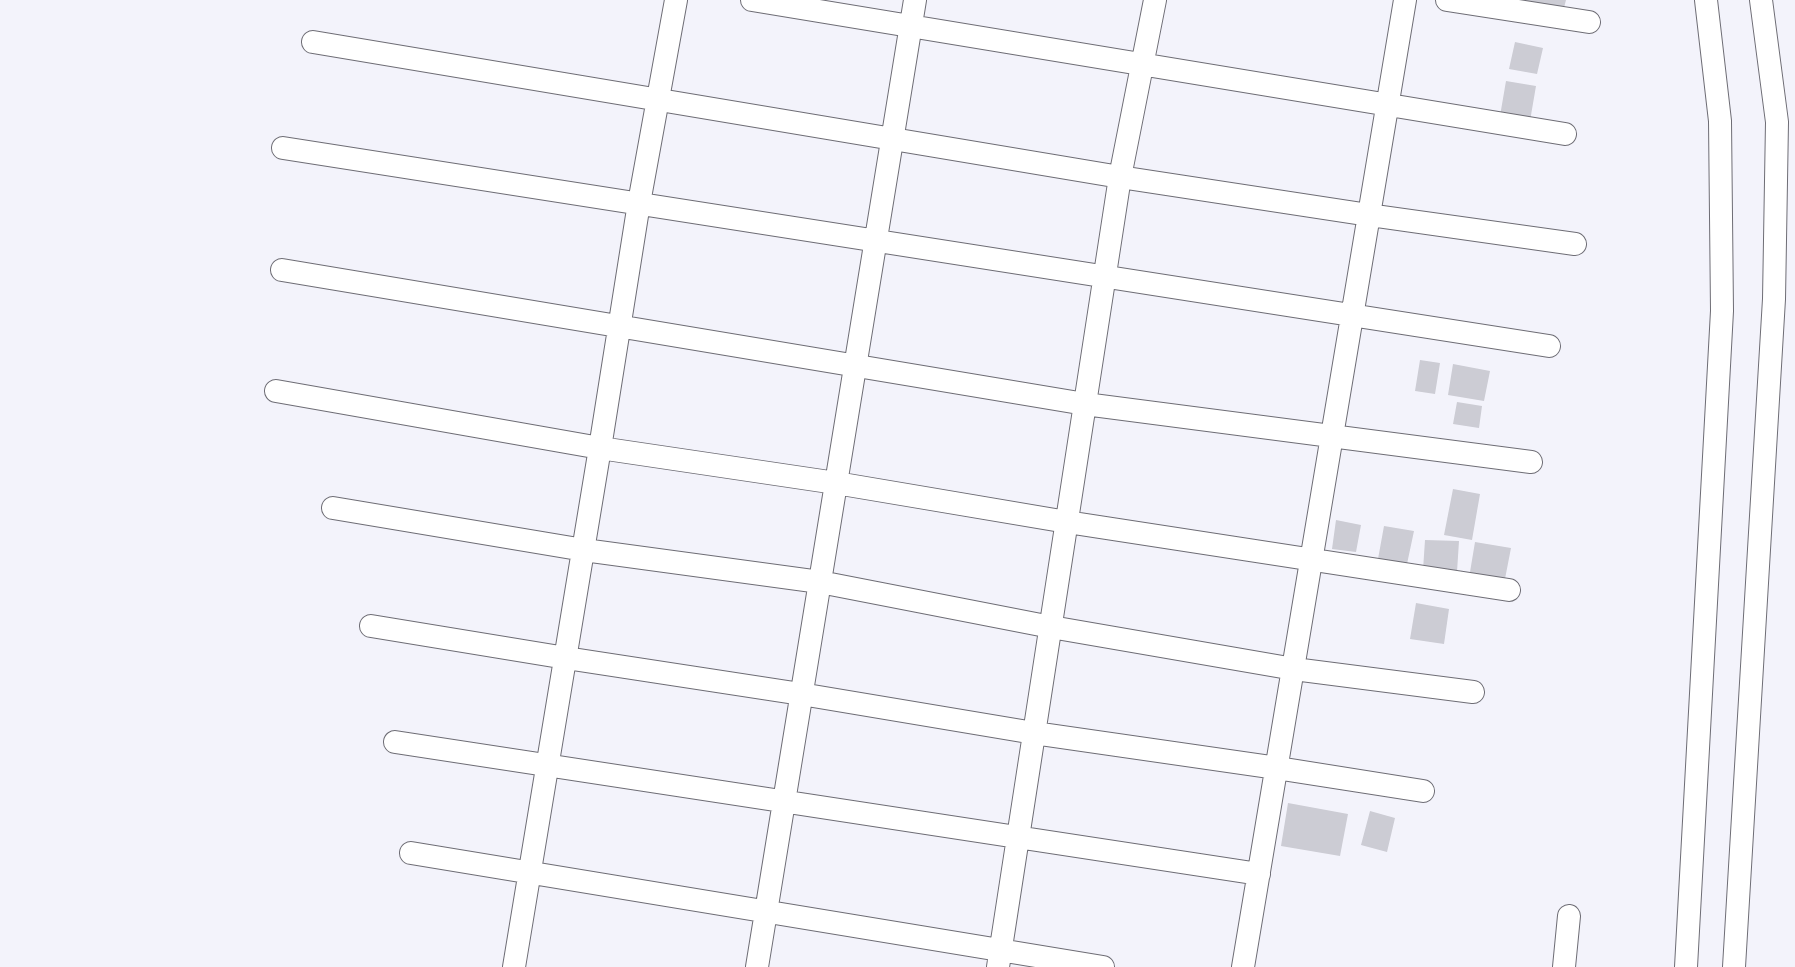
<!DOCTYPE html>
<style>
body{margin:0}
canvas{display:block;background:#f3f3fb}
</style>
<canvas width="1795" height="967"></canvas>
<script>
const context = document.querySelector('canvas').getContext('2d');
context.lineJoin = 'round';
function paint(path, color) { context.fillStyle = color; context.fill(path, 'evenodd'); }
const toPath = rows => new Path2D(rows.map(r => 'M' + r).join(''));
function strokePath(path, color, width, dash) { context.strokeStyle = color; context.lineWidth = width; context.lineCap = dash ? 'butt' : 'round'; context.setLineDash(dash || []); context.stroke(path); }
paint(toPath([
 [1507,0,1566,0,1562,16],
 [1515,42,1543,48,1537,74,1509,69],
 [1506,81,1536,86,1530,121,1500,116],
 [1420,360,1440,363,1435,394,1415,391],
 [1453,364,1490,371,1484,401,1448,395],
 [1457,402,1482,406,1479,428,1453,424],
 [1453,489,1480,494,1472,540,1444,535],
 [1336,520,1361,525,1356,552,1332,549],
 [1384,526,1414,531,1407,564,1378,559],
 [1425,540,1459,541,1457,572,1423,570],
 [1475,542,1511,548,1504,584,1469,578],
 [1416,603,1449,609,1444,644,1410,639],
 [1288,803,1348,814,1340,856,1281,846],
 [1370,811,1395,818,1387,852,1361,845]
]), '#ccccd4');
const minor = toPath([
 [752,0,1565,134],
 [1447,0,1589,22],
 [313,42,1120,177,1369,215,1575,244],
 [283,148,1549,346],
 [282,270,1085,404,1531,462],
 [276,391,600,448,836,483,1067,522,1509,590],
 [333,508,584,550,820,582,1051,627,1294,669,1473,692],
 [371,626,566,658,801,694,1034,733,1277,768,1423,791],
 [395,742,1259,874],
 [411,853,1103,967],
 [514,967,600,448,639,203,676,0],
 [757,967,915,0],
 [998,967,1120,177,1155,0],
 [1243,967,1405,0],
 [1564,967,1569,916]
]);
const highway = toPath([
 [1686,967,1722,311,1720,121,1706,0],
 [1734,967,1774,299,1777,122,1761,0]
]);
strokePath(minor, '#6e6d75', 24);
strokePath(highway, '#6e6d75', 24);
strokePath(minor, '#fff', 22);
strokePath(highway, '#fff', 22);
</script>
